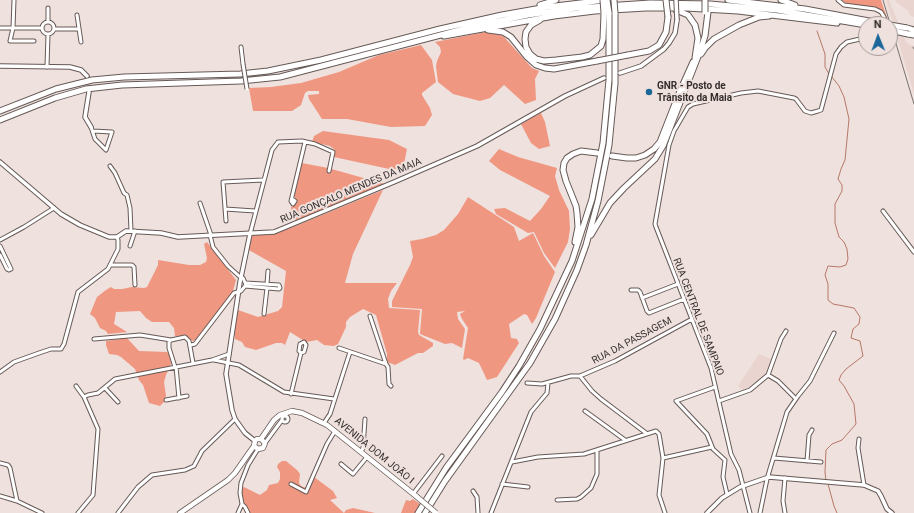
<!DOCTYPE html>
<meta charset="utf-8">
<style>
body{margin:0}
#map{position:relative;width:914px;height:513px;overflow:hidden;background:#efe1dd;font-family:Roboto,sans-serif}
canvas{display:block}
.north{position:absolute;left:858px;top:16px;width:40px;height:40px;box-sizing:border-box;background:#efe1dd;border:1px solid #a59a97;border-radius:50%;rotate:359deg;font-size:11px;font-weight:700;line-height:16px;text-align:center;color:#352f2e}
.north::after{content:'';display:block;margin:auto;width:14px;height:18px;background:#1c679a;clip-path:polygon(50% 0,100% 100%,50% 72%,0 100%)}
</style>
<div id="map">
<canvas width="914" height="513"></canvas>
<div class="north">N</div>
</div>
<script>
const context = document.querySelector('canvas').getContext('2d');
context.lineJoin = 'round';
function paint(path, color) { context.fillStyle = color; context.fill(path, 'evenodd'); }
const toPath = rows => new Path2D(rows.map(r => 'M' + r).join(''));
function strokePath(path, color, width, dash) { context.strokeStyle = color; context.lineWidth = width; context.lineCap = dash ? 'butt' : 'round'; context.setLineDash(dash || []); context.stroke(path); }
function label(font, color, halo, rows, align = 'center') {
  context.font = font + ' Roboto,sans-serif'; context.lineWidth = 4; context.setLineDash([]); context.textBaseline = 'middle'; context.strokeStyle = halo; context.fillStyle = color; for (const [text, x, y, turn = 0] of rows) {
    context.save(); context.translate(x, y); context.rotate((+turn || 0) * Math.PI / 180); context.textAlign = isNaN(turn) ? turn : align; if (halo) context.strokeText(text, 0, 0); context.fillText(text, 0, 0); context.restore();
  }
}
paint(toPath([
 [886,0,889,0,906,42,912,46,914,46,914,94],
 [895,0,914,0,914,17,911,16,908,11,896,2],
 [759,354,773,360,766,376,763,376,744,391,738,386]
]), '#ead4cf');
paint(toPath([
 [842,0,881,0,888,21,886,20,883,12,877,8,846,3],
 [490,31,498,33,504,37,532,68,539,71,535,79,536,100,525,104,504,85,490,98,480,101,453,94,438,82,436,66,437,61,441,52,440,47,435,42],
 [421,45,432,60,436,82,422,93,422,95,430,108,432,115,425,126,391,127,347,119,322,119,309,99,308,95,319,94,319,91,308,91,305,93,301,105,292,111,253,111,249,88,271,87,301,83,339,72,379,55],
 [541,113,545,122,550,146,539,149,531,143,521,124],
 [323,131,389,140,407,149,403,169,389,169,334,157,335,150,330,146,312,142,314,136],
 [499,149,518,157,557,168,555,176,559,190,569,211,570,229,568,242,555,268,544,253,534,232,528,233,496,214,494,209,505,208,530,221,541,209,550,196,500,170,489,161],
 [302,163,328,168,385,184,296,222,291,210,291,207,295,205,297,202,294,196],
 [383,190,353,254,345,283,397,283,391,291,388,299,389,308,420,310,418,332,419,335,433,343,433,346,423,353,418,353,395,365,387,362,387,354,376,315,363,309,350,317,346,322,346,327,338,344,334,346,324,345,317,340,306,342,290,332,285,345,282,343,276,343,256,350,245,347,242,342,235,339,234,332,238,310,258,317,278,311,282,307,286,271,247,249,253,235,276,233,293,227],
 [468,197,514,227,519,241,533,233,544,256,555,272,536,318,532,324,527,315,524,314,509,324,511,338,517,339,519,343,497,377,487,380,479,363,468,358,464,360,463,359,468,328,462,319,460,314,465,311,457,312,458,319,465,329,462,348,452,343,445,344,420,334,422,309,392,307,392,301,410,265,413,257,410,241,422,239,436,235,444,230,458,214],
 [207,242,236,280,233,291,198,339,193,341,186,337,175,336,174,328,169,322,152,322,146,318,140,311,116,312,114,324,127,332,108,334,106,331,100,328,95,318,90,314,97,297,106,290,111,287,114,289,122,289,132,287,144,288,147,287,158,265,158,260,189,265,200,265,206,262,207,258,204,244],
 [127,338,139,351,167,352,170,355,171,364,166,375,164,382,166,396,164,402,160,406,149,403,143,385,139,380,135,369,121,357,117,355,109,354,106,345,106,341],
 [282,461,286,461,297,470,300,474,299,483,301,486,306,488,314,477,333,491,337,498,330,500,344,513,346,510,353,508,375,513,247,513,242,494,242,489,244,487,260,495,267,490,269,485,278,483,280,479,280,472,277,467,278,464],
 [413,499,420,504,415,513,401,513,406,500,410,501]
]), '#f09782');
strokePath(toPath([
 [817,31,825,54,825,67,829,74],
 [826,481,825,472,826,450,832,444,842,440,856,424,854,404,844,386,839,380,841,375,846,369,863,356,860,341,851,338,853,329,859,324,860,317,854,308,833,304,828,300,828,284,825,275,828,266,840,267,846,265,848,259,847,249,844,242,839,237,835,223,835,204,842,191,842,185,838,179,841,169,845,160,849,119,844,97,839,86,832,77],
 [828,484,834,506,837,513]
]), '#b77768', 1);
strokePath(toPath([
 [87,76,89,84,89,91]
]), '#cabdba', 3.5, [3.5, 2]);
const minor = toPath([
 [14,0,13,28,10,41,34,41],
 [838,0,844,5,875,9,881,12,884,17,886,24],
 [77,15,81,42],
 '42 28a6 6 0 1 1 12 0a6 6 0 1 1-12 0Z',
 [48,22,48,8],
 [0,28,42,28],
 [54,29,79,29],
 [241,47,243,64],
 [47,67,48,34],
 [91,127,95,139,106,150,112,132,93,131],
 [110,166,115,173,124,193,127,195,130,208,131,231],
 [292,199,295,201,293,204,291,201,305,142],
 [200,203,211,235],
 [225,209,255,211],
 [883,211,914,252],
 [226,221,223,182,263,180],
 [250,234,272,150,278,142,302,141,315,144,333,152,329,171],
 [0,240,24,227,54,208],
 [0,246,11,269,9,270,7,269,0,255],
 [130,246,135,231],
 [110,265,132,265,134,267,135,285],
 [267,284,268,271],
 [245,286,279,289,280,288,279,285,246,283],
 [631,290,638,290,640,292,647,311,649,313,684,299],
 [642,298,678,284],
 [264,314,267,288],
 [370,316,386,364],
 [94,339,140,335,171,340],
 [191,345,195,344,234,293,241,291,246,285,243,278,239,276,228,266,213,247,210,235],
 [339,348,386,364,388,367,389,384,391,386],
 [214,360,239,365,284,392,334,399],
 [175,367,169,348,169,342,171,340,185,337,189,341,193,363],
 [176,367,179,398],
 [0,372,14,362,39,353,51,349,61,349,64,344,78,292,108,269,118,249,118,240,117,237],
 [768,375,778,381,796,399],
 [580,376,592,391,601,399,646,433],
 [527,383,542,384,571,376,580,376,615,361,692,319],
 [76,386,84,397,98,429,93,495,78,513],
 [715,387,676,401,707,434,713,449,725,460,723,477,727,494],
 [105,388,118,402],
 [291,394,301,353,304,352,306,345,304,342,300,344,299,351,301,353],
 [84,397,88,395,98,393,115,379,212,360,229,354],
 [166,400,187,396],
 [719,401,750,390,768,375,781,339,786,331],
 [585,411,625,440],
 '282 419a3 3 0 1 1 6 0a3 3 0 1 1-6 0Z',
 [324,423,330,414,350,352],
 [859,439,858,448,864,485],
 [265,443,282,420],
 [361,452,363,448,365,419],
 [663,458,712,447],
 [774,458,821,462],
 [807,461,809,435,812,430],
 [512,462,538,457,584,454,656,431,659,434,663,458,659,495,665,513],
 [0,463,8,465,10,468,17,501],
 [341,464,353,474,367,457],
 [785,478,783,501,785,513],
 [291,484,306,492,327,444,335,431],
 [502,484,528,487],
 [473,491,477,497,478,513],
 [413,494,442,456],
 [0,496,17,501,42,513],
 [557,500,577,499,581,497,591,488,597,474,597,450],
 [118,513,138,487,152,475,185,470,194,466,202,451,235,419],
 [238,513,242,504],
 [248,513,245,507,242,504,240,493,241,483,248,465,258,449],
 [491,513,531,412,547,393,548,383],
 [750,513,739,470,731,454,711,368,656,227,655,224,669,145,674,131,688,107,693,104,741,93,758,91,794,98,796,99,805,111,811,113,818,111,821,110,836,54,841,47,847,42,860,39,866,39],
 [760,513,767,479,787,412,798,396,810,381,834,333]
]);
const tertiary = toPath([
 [0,66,70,67,81,70,87,76],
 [620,73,641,66,664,49,669,43,675,33,677,20],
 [89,92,85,117,91,127],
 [0,162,61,214,80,225,109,237,117,237,126,231,161,233,178,237,274,232,394,182,477,146,565,96,604,78],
 [250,234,240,282,226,374,232,410,235,419,245,433,255,441],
 [707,513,722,498,740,487,769,477,864,485,878,491,881,496,887,509,892,513]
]);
const primary = toPath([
 [261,439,274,420,280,415,292,411,302,413,327,425,416,496],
 [254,446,258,449,263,448,265,443,261,439],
 [180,513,228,480,235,473,249,453,254,446,255,441,257,439,261,439]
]);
const motorway = toPath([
 [728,0,805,9,885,24],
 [781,0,795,5],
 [540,5,556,0],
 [676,10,688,15,695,25,698,38,695,58],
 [540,20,531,25,526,32,525,39,526,47,530,54,536,59,544,61,556,60,582,57,590,55,595,51,601,46,603,39,604,13],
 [907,28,914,30],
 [488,30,503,32,511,37,527,57,536,65,545,68,554,69,597,61],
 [908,34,914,35],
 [444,36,554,16,595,11,646,8,686,8,738,11,837,23],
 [701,54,705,48,714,39,739,25,759,17,769,16],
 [628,55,649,51,659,45,666,32,668,17],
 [0,111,56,89,92,80,124,77,240,74,268,71,321,60,440,29,502,15,547,7,605,0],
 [0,120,55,98,86,89,122,85,241,81,280,77,475,26,528,15,576,8,650,3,710,4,777,10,866,25],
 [612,156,627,158,636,158,645,155,654,149,660,142,680,91,693,62],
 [591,235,610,203,624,188,655,159,663,146,699,54,705,36,708,12],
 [575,242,578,227,577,213,576,206,566,181,563,170,564,163,567,158,573,154,581,151,597,153],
 [418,513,446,468,502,392,519,366,540,329,572,261,592,199,603,143,609,80,609,13],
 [425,513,445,481,530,363,555,319,577,270,586,245,598,201,609,145,615,83,615,13]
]);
strokePath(minor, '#665a57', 5);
strokePath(tertiary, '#665a57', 5.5);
strokePath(primary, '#665a57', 6);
strokePath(motorway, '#665a57', 7);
strokePath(minor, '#fff', 3);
strokePath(tertiary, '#fff', 3.5);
strokePath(primary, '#fff', 4.5);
strokePath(motorway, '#fff', 5);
strokePath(toPath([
 [883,0,914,104],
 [913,47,914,49]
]), '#7a716f', 1);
const minorBridge = toPath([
 [243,64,247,89]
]);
const tertiaryBridge = toPath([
 [676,0,677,20]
]);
const primaryBridge = toPath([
 [416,496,436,513]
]);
const motorwayBridge = toPath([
 [603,0,604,13],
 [607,0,609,13],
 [614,0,615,13],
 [666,0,668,17],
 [705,12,705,0],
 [885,24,886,24],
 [890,25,907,28],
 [890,30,908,34],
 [597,61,628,55]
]);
strokePath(minorBridge, '#665a57', 5, []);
strokePath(tertiaryBridge, '#665a57', 5.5, []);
strokePath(primaryBridge, '#665a57', 6, []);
strokePath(motorwayBridge, '#665a57', 7, []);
strokePath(minorBridge, '#fff', 3);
strokePath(tertiaryBridge, '#fff', 3.5);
strokePath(primaryBridge, '#fff', 4.5);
strokePath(motorwayBridge, '#fff', 5);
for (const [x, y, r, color] of [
 [649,92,4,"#1c679a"]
]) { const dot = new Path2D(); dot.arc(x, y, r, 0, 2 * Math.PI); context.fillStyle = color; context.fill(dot); strokePath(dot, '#efe1dd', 1.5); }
label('bold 10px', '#352f2e', '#efe1dd', [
 ["GNR - Posto de",657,86],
 ["Trânsito da Maia",657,98]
], 'left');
label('10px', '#352f2e', '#efe1dd', [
 ["RUA GONÇALO MENDES DA MAIA",351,191,-23],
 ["RUA CENTRAL DE SAMPAIO",698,317,69],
 ["RUA DA PASSAGEM",632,341,-28],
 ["AVENIDA DOM JOÃO I",374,451,39]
]);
</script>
